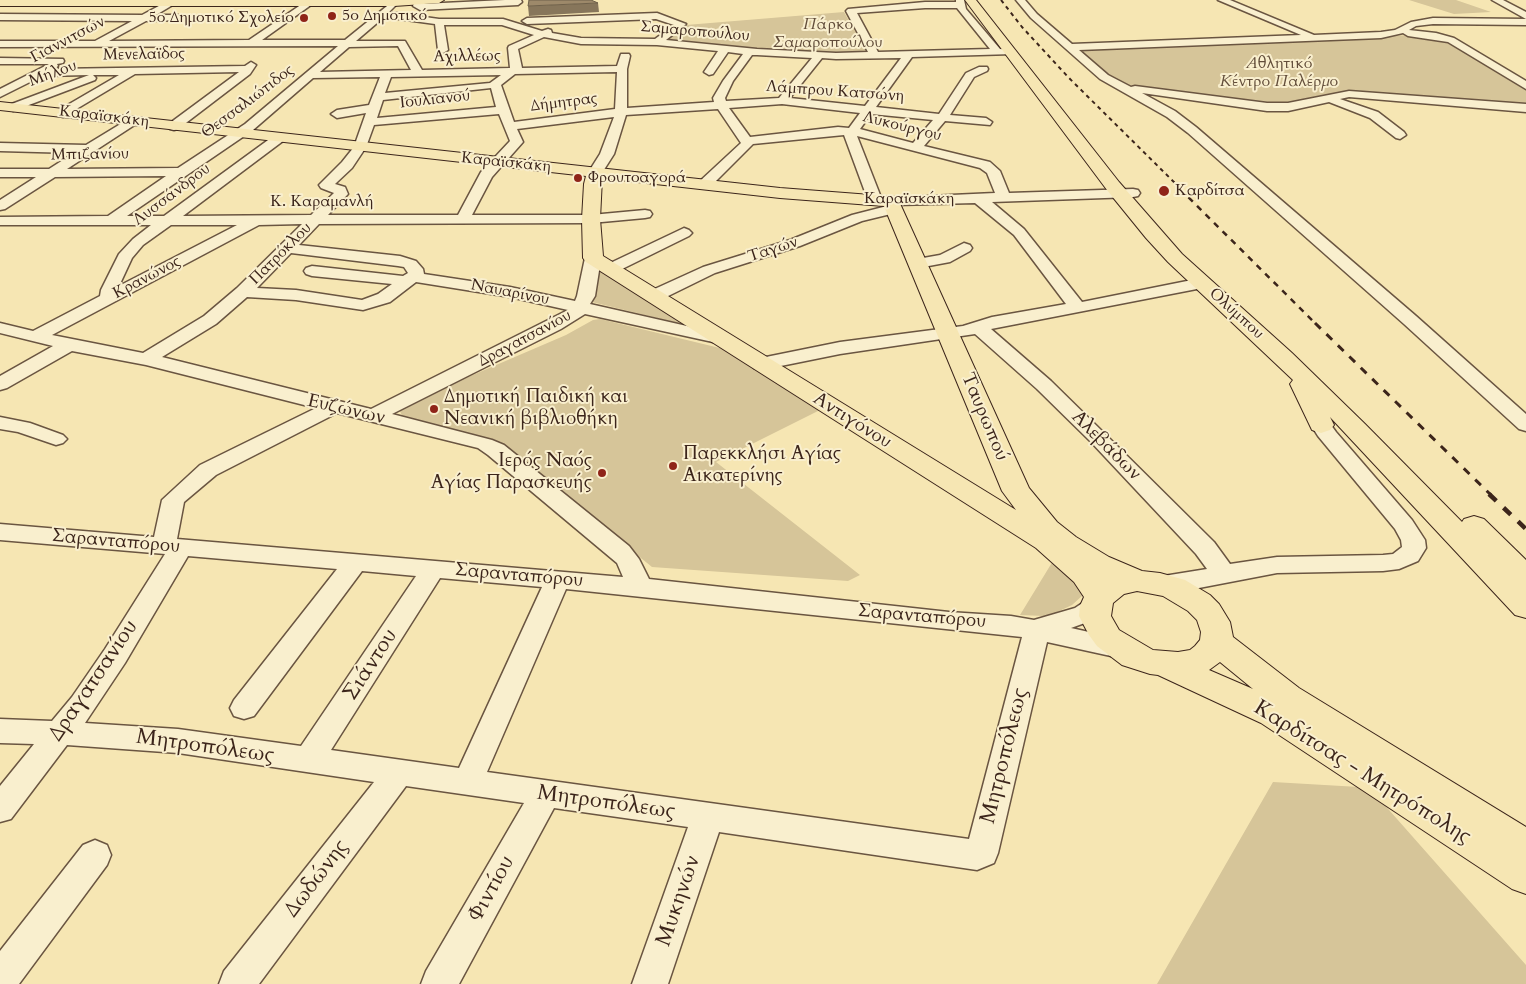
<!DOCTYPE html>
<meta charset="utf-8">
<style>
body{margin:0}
canvas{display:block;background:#f6e6b3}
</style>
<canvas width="1526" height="984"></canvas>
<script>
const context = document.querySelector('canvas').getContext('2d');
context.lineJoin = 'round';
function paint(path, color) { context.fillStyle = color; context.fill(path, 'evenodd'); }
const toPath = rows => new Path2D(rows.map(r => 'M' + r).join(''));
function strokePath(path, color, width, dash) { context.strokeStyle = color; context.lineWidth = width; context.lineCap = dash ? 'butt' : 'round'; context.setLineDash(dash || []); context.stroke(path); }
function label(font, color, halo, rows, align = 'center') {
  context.font = font + ' Cardo,serif'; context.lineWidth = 4; context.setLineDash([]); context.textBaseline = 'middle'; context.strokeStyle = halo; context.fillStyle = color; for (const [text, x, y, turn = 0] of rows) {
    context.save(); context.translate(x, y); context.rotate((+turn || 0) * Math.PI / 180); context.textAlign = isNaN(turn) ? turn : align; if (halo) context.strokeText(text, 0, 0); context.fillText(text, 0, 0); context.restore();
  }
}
paint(toPath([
 [1409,0,1456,0,1491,12,1454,14],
 [844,12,867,53,820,54,750,51,664,41,686,25],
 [1413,35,1451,42,1479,61,1526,88,1526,107,1349,91,1291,105,1261,106,1117,83,1079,48],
 [601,270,690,326,592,302,594,274],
 [600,319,728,350,820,410,716,462,860,575,848,581,652,567,498,442,403,418,400,411,424,396,566,335,593,320],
 [1056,556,1085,587,1082,596,1072,605,1053,614,1044,616,1020,615],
 [1273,782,1359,787,1382,802,1526,965,1526,984,1157,984]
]), '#d6c599');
const minor = toPath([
 [170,0,181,0,156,15,178,15,183,18,181,20,146,21,109,41,249,40,308,0,311,1,311,5,262,40,345,40,392,2,396,5,389,12,439,19,503,19,542,31,548,29,551,30,552,33,581,38,655,39,674,25,656,19,527,24,522,21,527,18,657,13,686,24,666,40,757,49,836,53,868,52,846,11,848,9,925,2,956,2,956,0,964,0,966,9,1000,49,1013,50,1013,54,912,57,876,107,939,114,966,73,979,67,987,67,988,69,987,71,974,77,950,115,986,118,992,122,990,125,945,121,924,146,990,162,1000,171,1009,193,1133,189,1138,190,1140,193,1138,196,1133,197,992,202,1024,229,1082,302,1202,278,1208,279,1210,283,1208,287,1202,288,991,329,1051,381,1104,433,1214,542,1230,564,1277,557,1383,555,1393,554,1402,547,1401,540,1395,529,1318,436,1311,425,1314,421,1321,419,1328,421,1336,432,1412,520,1425,540,1426,548,1418,561,1399,569,1383,571,1277,573,1178,592,1160,593,1151,590,1147,584,1151,578,1207,569,1196,554,1090,441,1037,389,975,334,840,354,761,370,754,368,752,364,754,360,761,358,840,342,963,326,992,317,1066,304,1014,235,975,203,896,205,901,209,899,212,862,221,800,246,715,273,660,300,648,300,645,296,648,292,703,267,790,240,852,215,891,205,886,204,884,201,886,198,995,193,987,173,980,168,857,136,882,200,880,203,875,204,870,203,868,200,844,135,753,144,710,187,705,188,698,184,700,181,741,143,718,109,626,115,614,154,600,176,595,177,588,173,600,154,614,117,517,129,523,142,492,177,472,215,591,215,645,210,650,211,652,214,650,217,645,218,591,223,319,224,299,245,400,256,416,261,423,269,424,274,510,287,575,301,577,296,585,258,587,255,593,253,599,255,601,258,595,296,590,304,722,334,728,335,731,339,728,343,722,344,585,314,561,329,392,414,492,440,504,445,629,546,639,559,649,579,949,612,1011,616,1034,620,1075,608,1087,600,1096,597,1105,600,1109,606,1105,612,1093,620,1071,628,1129,641,1133,648,1129,655,1120,658,1047,642,998,853,994,863,977,870,719,832,668,984,632,984,688,827,554,808,459,984,421,984,426,971,524,803,406,786,259,984,219,984,224,971,374,782,178,753,67,745,11,819,0,822,0,786,34,744,0,743,0,719,52,721,72,697,105,649,165,554,0,540,0,524,154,537,162,500,200,465,316,408,146,365,72,351,7,388,0,390,0,376,53,346,0,333,0,323,33,331,100,296,101,290,119,254,133,239,151,225,0,225,0,217,108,216,166,176,55,177,5,209,0,210,0,200,36,177,0,177,0,169,49,169,74,153,0,151,0,143,86,145,132,117,136,118,138,121,136,124,67,169,178,168,245,124,338,46,0,47,0,41,95,41,132,21,0,20,0,14,142,15,170,0],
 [925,8,957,8,990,49,878,52,857,13,925,8],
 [384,17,435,24,438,50,443,53,448,50,444,25,502,25,534,35,509,46,508,48,510,68,422,70,405,41,356,41,384,17],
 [544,37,581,44,657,45,718,51,704,72,709,75,713,74,728,52,743,54,723,81,713,98,714,102,627,108,627,69,630,56,629,54,621,54,617,66,522,68,518,49,544,37],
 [398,46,411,70,320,72,349,47,398,46],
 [752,55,757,55,812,58,779,98,726,101,725,98,733,81,752,55],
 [822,58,836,59,901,58,865,106,790,98,822,58],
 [617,72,615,109,514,122,501,85,515,74,617,72],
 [501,75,490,83,385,93,391,77,501,75],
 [380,77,369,105,337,110,331,114,337,118,366,113,354,147,342,162,319,185,321,188,334,193,311,215,183,216,283,141,285,138,279,134,275,135,164,216,127,216,253,130,313,78,380,77],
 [491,88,496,107,377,118,383,100,491,88],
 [782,104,860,113,849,128,838,127,750,137,729,108,782,104],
 [499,114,510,141,481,172,458,215,328,215,348,194,345,187,335,184,352,168,366,147,374,125,499,114],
 [871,114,933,120,913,143,860,129,871,114],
 [302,224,237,288,204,316,143,353,52,335,259,225,302,224],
 [171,225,237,225,119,286,132,258,143,245,171,225],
 [291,253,398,266,404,267,408,273,403,276,312,266,306,268,304,271,306,274,312,276,392,284,378,294,362,300,296,290,257,288,291,253],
 [416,282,510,297,568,310,371,409,162,357,216,324,247,297,296,300,363,310,390,302,416,282],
 [337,413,478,448,488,455,611,558,617,563,623,577,177,539,184,502,216,475,337,413],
 [188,556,337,569,234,700,230,708,234,716,244,719,254,716,362,571,416,576,301,746,178,729,85,723,125,663,188,556],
 [440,578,542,587,459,768,331,750,440,578],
 [566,589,1022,637,969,839,487,772,566,589],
 [418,0,421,1,422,4,505,0,521,0,522,2,518,5,420,10,413,6,415,1,418,0],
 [1016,0,1025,0,1037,14,1072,44,1301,35,1218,0,1230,0,1314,35,1381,32,1395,30,1411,22,1433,18,1526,19,1526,25,1433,24,1416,26,1409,30,1436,33,1454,38,1526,81,1526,89,1448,42,1408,36,1403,33,1381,38,1079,50,1108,75,1131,87,1135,86,1267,103,1288,103,1349,91,1526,104,1526,112,1349,97,1340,99,1378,112,1404,132,1406,135,1400,139,1396,138,1370,118,1329,102,1288,111,1267,111,1142,93,1175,111,1196,127,1416,316,1526,414,1526,431,1519,429,1404,324,1188,133,1167,117,1100,79,1031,18,1016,0],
 [1492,0,1503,0,1526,12,1526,19,1492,0],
 [0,58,63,59,64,61,63,63,57,64,58,66,54,69,245,66,251,62,256,65,250,74,178,129,174,130,170,129,168,126,170,123,239,72,135,74,63,117,59,116,57,113,59,110,119,75,93,75,96,78,95,80,13,111,9,109,7,107,9,105,89,75,42,76,0,97,0,89,49,64,0,64,0,58],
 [684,228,689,230,692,233,689,236,616,272,604,272,602,269,604,266,684,228],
 [964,243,970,245,972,248,970,251,950,262,918,268,912,266,910,263,912,260,940,255,964,243],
 [0,417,30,423,63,435,67,439,63,443,56,445,18,432,0,429,0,417],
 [95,840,107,845,111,855,107,865,19,984,0,984,0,951,83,845,95,840]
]);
const major = toPath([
 [0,0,444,0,439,3,394,6,0,6,0,0],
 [965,0,976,0,1119,182,1182,254,1292,353,1365,424,1462,522,1464,519,1474,516,1484,519,1526,560,1526,618,1515,615,1330,417,1334,425,1330,430,1321,433,1312,430,1290,384,1293,380,1168,262,1146,238,1107,190,965,0],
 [0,102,780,188,897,197,1029,488,1057,522,1076,537,1109,557,1142,571,1160,573,1185,580,1210,595,1219,604,1230,622,1233,637,1299,688,1526,827,1526,894,1512,889,1261,723,1158,675,1150,674,1122,665,1097,646,1089,635,1079,616,1080,606,1084,597,1074,582,1036,548,586,262,583,258,582,219,584,184,586,176,0,110,0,102],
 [602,178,780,198,884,206,1002,491,1016,510,603,256,600,219,602,178],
 [1137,591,1163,596,1188,611,1197,620,1201,632,1200,640,1195,646,1190,650,1178,652,1153,650,1119,630,1111,616,1113,603,1124,594,1137,591],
 [1220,662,1253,689,1209,670,1220,662]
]);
strokePath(minor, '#6a5541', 3);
strokePath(major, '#3c251b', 2);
paint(minor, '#f9efce');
paint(major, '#f6e6b3');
strokePath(toPath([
 [1001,0,1022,27,1069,78,1182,190]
]), '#3c251b', 2, [4, 4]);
strokePath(toPath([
 [1180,189,1316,324]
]), '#3c251b', 2.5, [6, 6]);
strokePath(toPath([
 [1315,323,1491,495]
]), '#3c251b', 3, [8, 8]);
strokePath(toPath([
 [1489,494,1526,529]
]), '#3c251b', 4.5, [10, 10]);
paint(toPath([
 [598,3,599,12,529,16,528,6]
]), '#87765b');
const building = toPath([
 [529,0,591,0,598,3,528,6,529,0]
]);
paint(building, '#9d896a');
strokePath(building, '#6e604a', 1);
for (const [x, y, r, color] of [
 [332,16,5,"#8f2418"],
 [304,18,5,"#8f2418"],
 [578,178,5,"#8f2418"],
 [1164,191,6,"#8f2418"],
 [434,409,5,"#8f2418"],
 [673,466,5,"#8f2418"],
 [602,473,5,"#8f2418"]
]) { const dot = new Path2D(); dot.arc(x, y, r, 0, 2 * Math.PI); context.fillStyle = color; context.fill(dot); strokePath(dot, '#f9efce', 2); }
label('16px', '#3c251b', '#f9efce', [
 ["5ο Δημοτικό",342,16],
 ["5ο Δημοτικό Σχολείο",294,18,"right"],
 ["Φρουτοαγορά",588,178],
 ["Καρδίτσα",1175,191]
], 'left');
label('italic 16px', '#624d3a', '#f9efce', [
 ["Πάρκο",828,25],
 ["Σαμαροπούλου",828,43],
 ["Αθλητικό",1279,64],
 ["Κέντρο Παλέρμο",1279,82]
]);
label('16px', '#3c251b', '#f9efce', [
 ["Σαμαροπούλου",695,32,5],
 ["Γιαννιτσών",68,40,-28],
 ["Μενελαϊδος",144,55,-1],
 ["Αχιλλέως",467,57,-1],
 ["Μήλου",53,74,-20],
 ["Λάμπρου Κατσώνη",835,92,4],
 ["Ιουλιανού",435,100,-6],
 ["Θεσσαλιώτιδος",248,102,-37],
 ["Δήμητρας",564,103,-7],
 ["Καραϊσκάκη",104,117,7],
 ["Λυκούργου",902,127,14],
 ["Μπιζανίου",90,155,-1],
 ["Καραϊσκάκη",506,163,6],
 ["Λυσσάνδρου",172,195,-37],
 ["Καραϊσκάκη",909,199],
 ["Κ. Καραμανλή",322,202],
 ["Ταγών",773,250,-18],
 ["Πατρόκλου",281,254,-45],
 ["Κρανώνος",147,278,-28],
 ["Ναυαρίνου",510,293,11],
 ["Ολύμπου",1236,314,42],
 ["Δραγατσανίου",525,339,-28]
]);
label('19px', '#3c251b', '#f9efce', [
 ["Δημοτική Παιδική και",444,398],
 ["Νεανική βιβλιοθήκη",444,420],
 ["Παρεκκλήσι Αγίας",683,455],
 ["Αικατερίνης",683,477],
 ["Ιερός Ναός",592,462,"right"],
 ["Αγίας Παρασκευής",592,484,"right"]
], 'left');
label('19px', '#3c251b', '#f9efce', [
 ["Ευζώνων",346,410,13],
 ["Ταυρωπού",984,417,67],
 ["Αντιγόνου",852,421,32],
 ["Αλεβάδων",1106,446,45],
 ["Σαρανταπόρου",116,542,5],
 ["Σαρανταπόρου",519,576,5],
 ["Σαρανταπόρου",922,617,5]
]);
label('22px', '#3c251b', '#f9efce', [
 ["Σιάντου",371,665,-57],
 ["Δραγατσανίου",94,681,-56],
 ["Μητροπόλεως",205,747,8],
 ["Μητροπόλεως",1005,756,-76],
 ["Καρδίτσας - Μητρόπολης",1362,773,32],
 ["Μητροπόλεως",606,803,8],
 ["Δωδώνης",317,879,-53],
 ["Φιντίου",492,889,-61],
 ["Μυκηνών",679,901,-71]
]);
</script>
